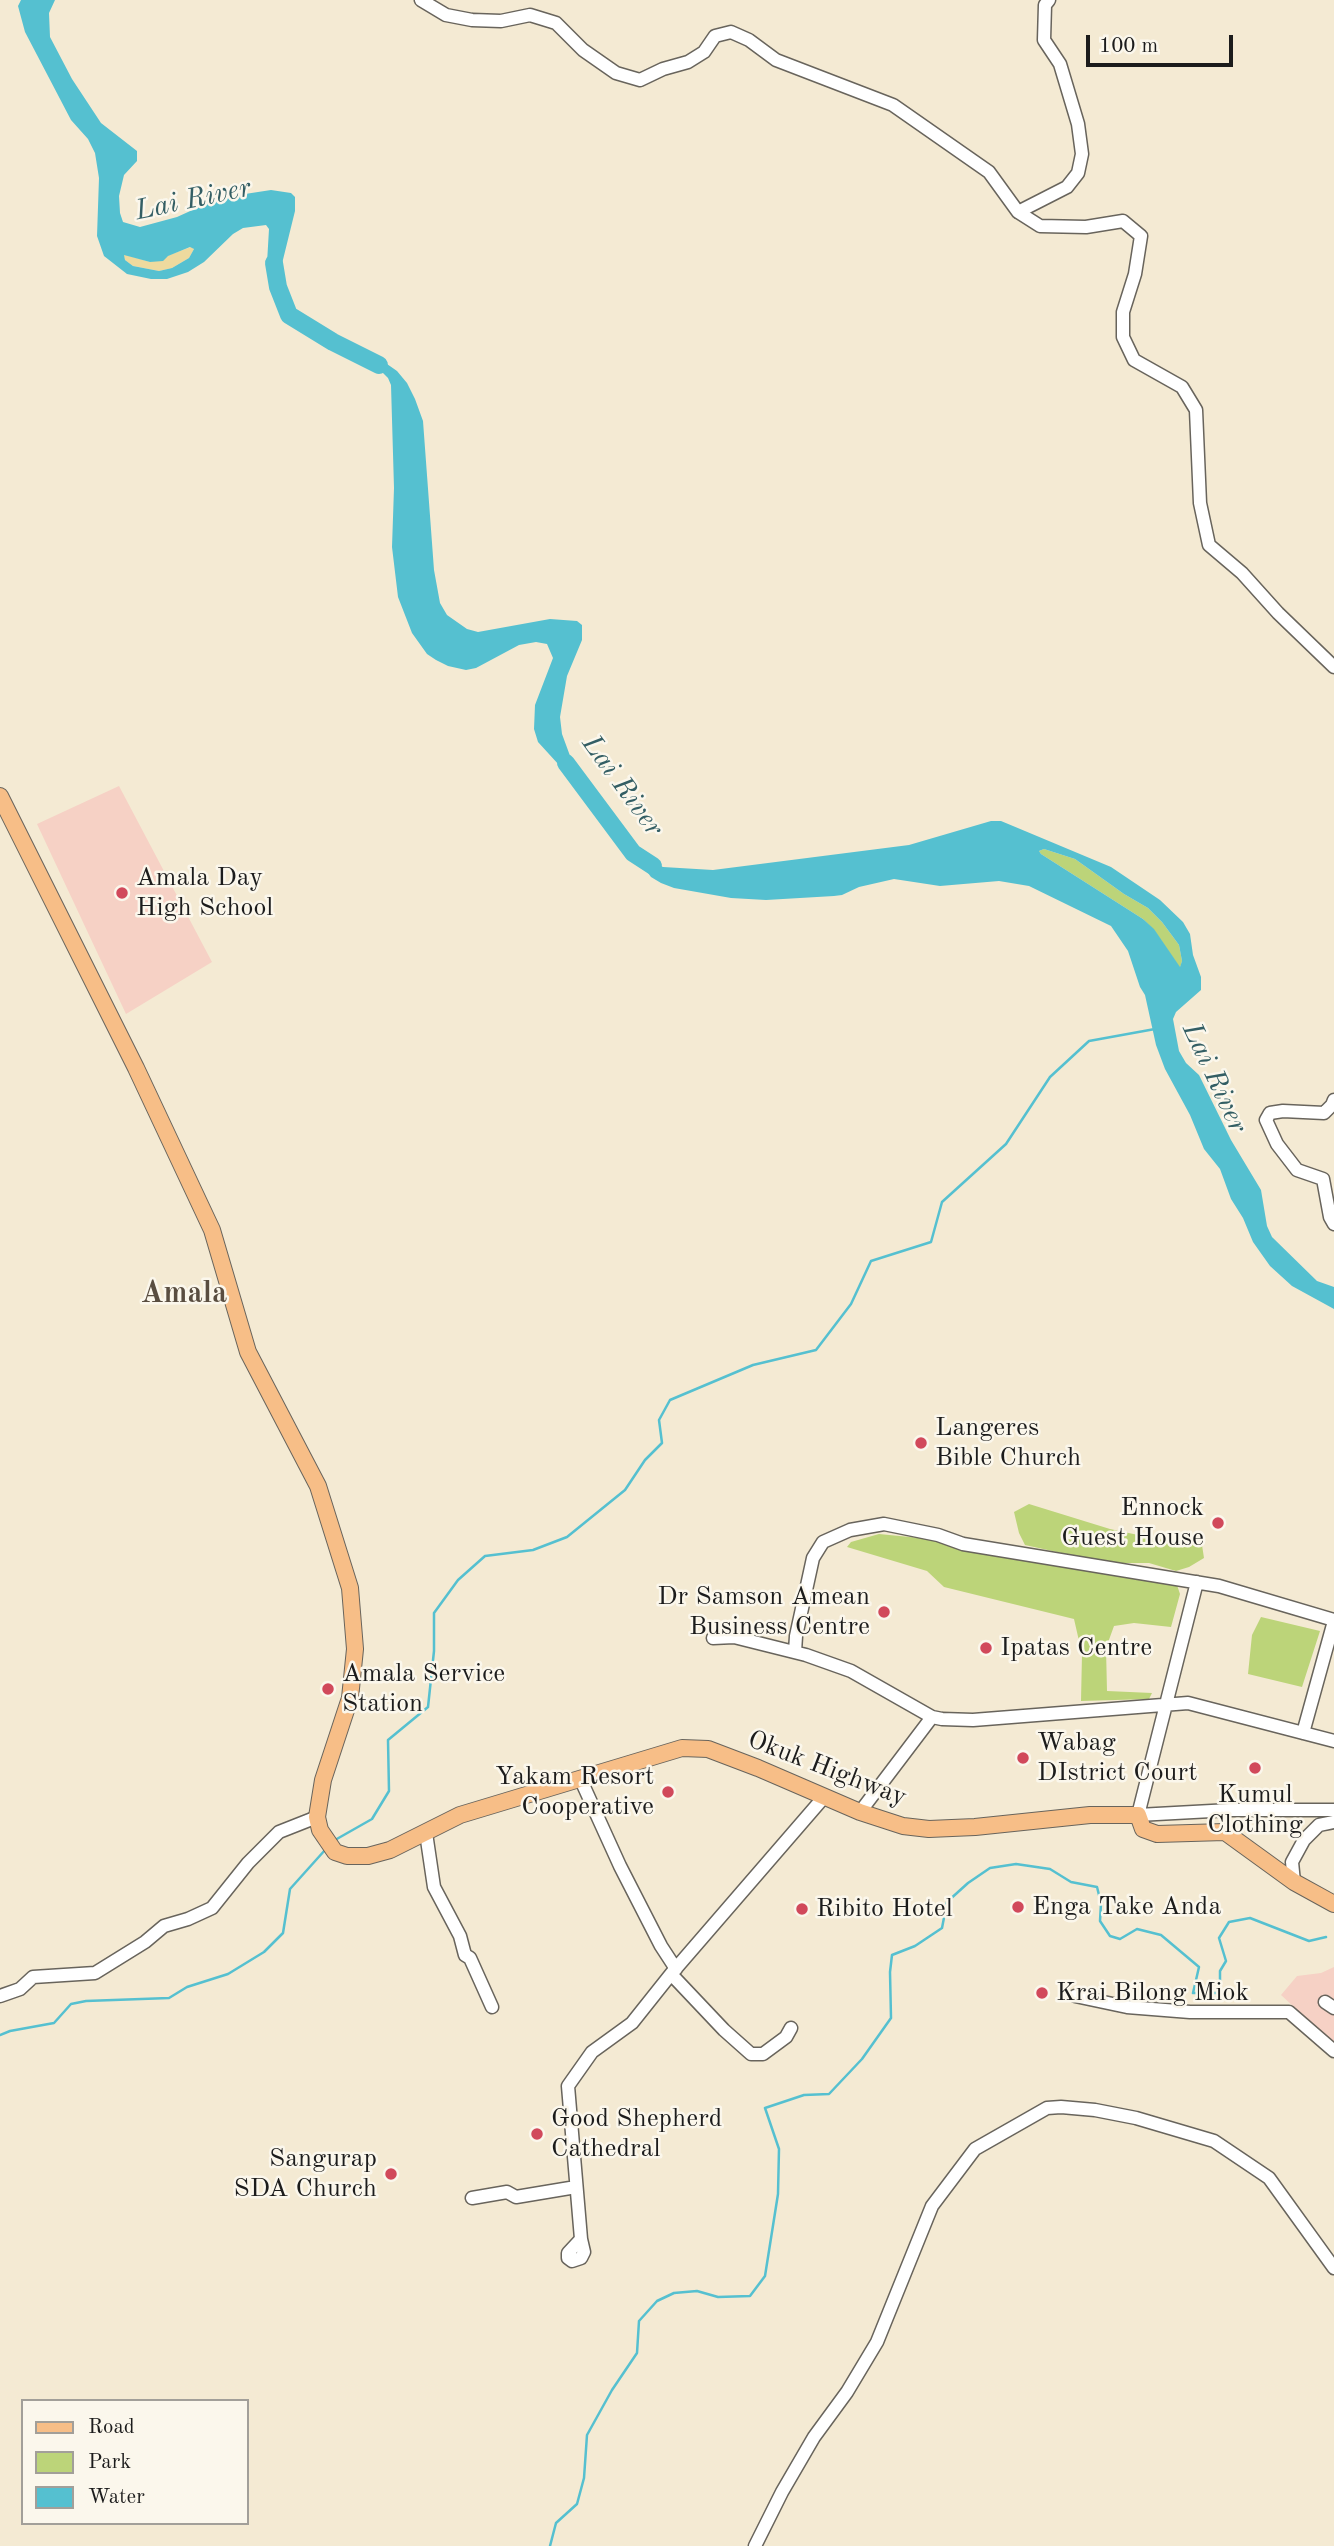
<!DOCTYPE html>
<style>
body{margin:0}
#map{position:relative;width:1334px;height:2546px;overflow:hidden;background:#f4ead3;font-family:"Old Standard TT",serif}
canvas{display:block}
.legend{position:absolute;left:21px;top:2399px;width:228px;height:126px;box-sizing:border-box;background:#fbf7ec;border:2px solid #a29f99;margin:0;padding:9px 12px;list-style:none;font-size:21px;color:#1c1c1c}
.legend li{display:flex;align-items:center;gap:14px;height:35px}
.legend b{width:35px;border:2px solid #a29f99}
.scale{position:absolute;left:1086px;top:35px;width:147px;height:32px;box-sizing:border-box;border:4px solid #1c1c1c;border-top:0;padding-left:9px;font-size:21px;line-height:24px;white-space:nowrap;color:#1c1c1c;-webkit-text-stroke:5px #fbf7ec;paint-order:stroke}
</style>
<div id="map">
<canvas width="1334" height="2546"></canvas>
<ul class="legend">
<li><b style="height:9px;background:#f7be87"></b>Road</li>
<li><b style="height:19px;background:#bcd479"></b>Park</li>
<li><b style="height:19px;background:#55c0d0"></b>Water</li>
</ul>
<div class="scale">100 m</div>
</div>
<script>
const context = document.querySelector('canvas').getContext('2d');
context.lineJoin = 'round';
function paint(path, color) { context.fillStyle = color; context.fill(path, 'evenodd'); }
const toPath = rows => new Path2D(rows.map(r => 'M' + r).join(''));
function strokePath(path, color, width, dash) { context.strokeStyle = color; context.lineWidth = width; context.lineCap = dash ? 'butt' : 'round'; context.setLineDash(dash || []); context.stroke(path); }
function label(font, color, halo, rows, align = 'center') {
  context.font = font + ' "Old Standard TT",serif'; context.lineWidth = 5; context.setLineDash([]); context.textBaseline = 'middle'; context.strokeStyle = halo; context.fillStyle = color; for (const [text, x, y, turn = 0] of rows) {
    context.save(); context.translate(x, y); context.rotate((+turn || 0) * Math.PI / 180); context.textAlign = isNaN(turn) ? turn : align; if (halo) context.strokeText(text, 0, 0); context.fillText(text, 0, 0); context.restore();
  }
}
paint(toPath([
 [119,786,212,962,126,1014,37,824],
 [1334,1967,1334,2044,1281,1995,1297,1976,1321,1973]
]), '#f6d1c5');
paint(toPath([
 [1044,849,1075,859,1124,894,1148,908,1162,922,1179,945,1182,961,1180,968,1154,930,1143,919,1041,854,1039,851],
 [1029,1504,1110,1529,1157,1539,1202,1545,1204,1558,1189,1567,1176,1571,1149,1563,1107,1563,1025,1545,1019,1533,1014,1512],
 [879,1534,930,1539,979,1553,1177,1585,1180,1594,1171,1627,1134,1623,1114,1626,1106,1648,1107,1691,1152,1693,1149,1699,1081,1701,1082,1654,1074,1619,944,1587,927,1571,847,1547,851,1542],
 [1261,1617,1320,1631,1302,1687,1248,1674,1252,1635]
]), '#bcd479');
paint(toPath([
 [191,247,194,249,189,258,172,268,159,271,133,266,125,260,123,254,150,262]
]), '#eeda9e');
paint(toPath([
 [21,0,55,0,49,13,50,37,72,79,101,123,137,151,137,161,124,175,119,196,120,213,123,222,140,227,177,217,219,198,271,190,291,193,295,197,295,211,277,284,267,263,269,229,266,225,243,228,233,234,204,262,188,272,167,279,151,279,127,274,104,256,97,236,99,178,95,153,88,139,71,120,25,32,18,6],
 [190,247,194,249,189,258,172,268,159,271,133,266,125,260,124,255,150,262,163,261,168,256],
 [359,355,387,364,397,371,407,383,415,399,423,421,434,570,440,603,447,615,467,629,478,632,550,619,577,621,582,625,582,640,567,676,560,717,562,734,580,783,559,765,538,742,534,729,535,705,553,658,547,644,536,642,519,645,476,668,466,670,448,666,436,660,427,654,412,633,398,597,392,547,394,488,391,385,388,378,380,370],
 [991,821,1001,821,1013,826,1111,867,1160,900,1183,922,1190,934,1193,955,1201,977,1201,990,1176,1012,1173,1019,1179,1051,1186,1063,1199,1075,1231,1140,1261,1190,1267,1226,1272,1237,1317,1281,1334,1287,1334,1309,1292,1286,1270,1266,1253,1242,1243,1218,1231,1199,1220,1169,1204,1149,1190,1115,1165,1069,1156,1045,1145,995,1140,987,1128,951,1111,926,1029,886,999,881,940,886,894,879,859,887,842,895,834,896,766,900,731,898,674,888,661,883,651,877,633,853,663,867,713,870,909,845],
 [1044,849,1075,859,1124,894,1148,908,1162,922,1179,945,1182,961,1180,967,1154,929,1143,919,1041,854,1039,851]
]), '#55c0d0');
strokePath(toPath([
 [335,1840,372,1819,389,1791,388,1740,428,1707,434,1651,434,1613,458,1580,485,1556,533,1550,567,1537,625,1490,645,1460,662,1443,659,1420,670,1400,753,1365,816,1350,851,1304,871,1261,931,1242,942,1202,1006,1144,1050,1077,1089,1041,1155,1029],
 [0,2035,10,2031,54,2023,71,2004,86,2001,169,1998,187,1987,228,1974,264,1952,283,1933,290,1889,325,1850],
 [550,2546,556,2523,577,2504,584,2478,587,2435,612,2390,637,2353,639,2321,657,2301,674,2293,697,2291,718,2297,750,2296,765,2276,778,2194,779,2149,765,2108,804,2095,829,2094,862,2059,891,2018,890,1972,892,1955,915,1946,942,1928,947,1902,968,1883,990,1868,1016,1864,1050,1869,1071,1882,1097,1887,1101,1903,1100,1921,1110,1936,1120,1939,1137,1929,1161,1935,1199,1967,1193,1993,1220,1993,1220,1971,1226,1961,1219,1938,1229,1922,1250,1918,1309,1941,1326,1937]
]), '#55c0d0', 2.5);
strokePath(toPath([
 [274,263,278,287,289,315,333,342,379,365],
 [566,763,633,853,653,866]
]), '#55c0d0', 18);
const minor = toPath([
 [421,0,446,15,472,20,501,21,530,15,556,23,583,50,616,73,640,80,663,69,688,62,704,52,715,36,731,32,749,40,776,60,893,105,989,172,1018,212],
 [1049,0,1045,5,1044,40,1060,64,1078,124,1082,154,1078,173,1067,187,1018,212,1040,226,1086,227,1123,221,1141,236,1135,274,1123,312,1123,337,1134,360,1182,387,1196,410,1200,503,1209,545,1242,573,1278,613,1334,667],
 [1334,1100,1332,1105,1324,1113,1283,1111,1270,1113,1266,1120,1277,1144,1297,1170,1323,1179,1330,1217,1334,1224],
 [1197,1582,1138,1815,1230,1810,1334,1810],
 [713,1638,734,1637,806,1655,851,1671,932,1717,942,1719,973,1720,1188,1703,1334,1741],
 [795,1652,796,1636,813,1558,823,1542,850,1530,884,1524,938,1535,963,1544,1219,1586,1334,1620],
 [1303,1733,1334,1621],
 [580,1778,620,1866,661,1946,676,1969],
 [860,1812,932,1717],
 [426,1833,434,1887,460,1936,465,1955,470,1958,492,2007],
 [1294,1882,1292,1862,1304,1840,1319,1825,1334,1822],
 [671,1974,724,2030,751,2054,763,2054,786,2037,791,2028],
 [0,1996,20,1989,33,1977,95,1973,145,1942,164,1926,188,1919,212,1908,248,1863,279,1832,317,1817],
 [1075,1996,1127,2007,1190,2012,1289,2012,1334,2051],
 [1325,2002,1334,2008],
 [472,2198,507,2192,516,2197,576,2187],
 [581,2239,584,2252,581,2258,572,2261,568,2258,568,2253,581,2239,568,2086,592,2052,632,2023,671,1974,824,1797],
 [755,2546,782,2492,814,2437,847,2392,877,2342,932,2206,975,2149,1047,2108,1061,2107,1095,2110,1136,2118,1214,2141,1269,2178,1334,2268]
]);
const major = toPath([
 [0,796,136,1068,212,1230,248,1352,318,1486,350,1588,355,1649,350,1698,323,1780,317,1817,320,1830,335,1852,347,1856,368,1856,390,1850,460,1815,682,1748,708,1749,758,1768,860,1812,903,1826,929,1829,975,1827,1090,1815,1138,1815,1143,1829,1157,1834,1225,1832,1294,1882,1334,1904]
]);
strokePath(minor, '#68645c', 15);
strokePath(major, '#68645c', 18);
strokePath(minor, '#fff', 12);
strokePath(major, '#f7be87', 16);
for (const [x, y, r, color] of [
 [122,893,7,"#d1495b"],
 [921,1443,7,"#d1495b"],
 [1218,1523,7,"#d1495b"],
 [884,1612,7,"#d1495b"],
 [986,1648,7,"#d1495b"],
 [328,1689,7,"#d1495b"],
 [1023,1758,7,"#d1495b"],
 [1255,1768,7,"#d1495b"],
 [668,1792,7,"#d1495b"],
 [1018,1907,7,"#d1495b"],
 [802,1909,7,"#d1495b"],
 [1042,1993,7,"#d1495b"],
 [537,2134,7,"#d1495b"],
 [391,2174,7,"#d1495b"]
]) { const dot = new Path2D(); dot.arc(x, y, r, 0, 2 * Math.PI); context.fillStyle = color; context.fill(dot); strokePath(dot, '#fbf7ec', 2.5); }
label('26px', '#1c1c1c', '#fbf7ec', [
 ["Amala Day",136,878],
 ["High School",136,908],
 ["Langeres",935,1428],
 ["Bible Church",935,1458],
 ["Ennock",1204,1508,"right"],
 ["Guest House",1204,1538,"right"],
 ["Dr Samson Amean",870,1597,"right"],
 ["Business Centre",870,1627,"right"],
 ["Ipatas Centre",1000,1648],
 ["Amala Service",342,1674],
 ["Station",342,1704],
 ["Wabag",1037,1743],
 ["DIstrict Court",1037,1773],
 ["Yakam Resort",654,1777,"right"],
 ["Cooperative",654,1807,"right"],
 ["Kumul",1255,1795,"center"],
 ["Clothing",1255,1825,"center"],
 ["Enga Take Anda",1032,1907],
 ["Ribito Hotel",816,1909],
 ["Krai Bilong Miok",1056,1993],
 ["Good Shepherd",551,2119],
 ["Cathedral",551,2149],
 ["Sangurap",377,2159,"right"],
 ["SDA Church",377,2189,"right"]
], 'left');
label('26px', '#1c1c1c', '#fbf7ec', [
 ["Okuk Highway",827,1769,21]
]);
label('italic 28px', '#335e64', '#fbf7ec', [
 ["Lai River",193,200,-12],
 ["Lai River",622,786,54],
 ["Lai River",1214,1078,65]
]);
label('bold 30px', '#594d40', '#fbf7ec', [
 ["Amala",184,1294]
]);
</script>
